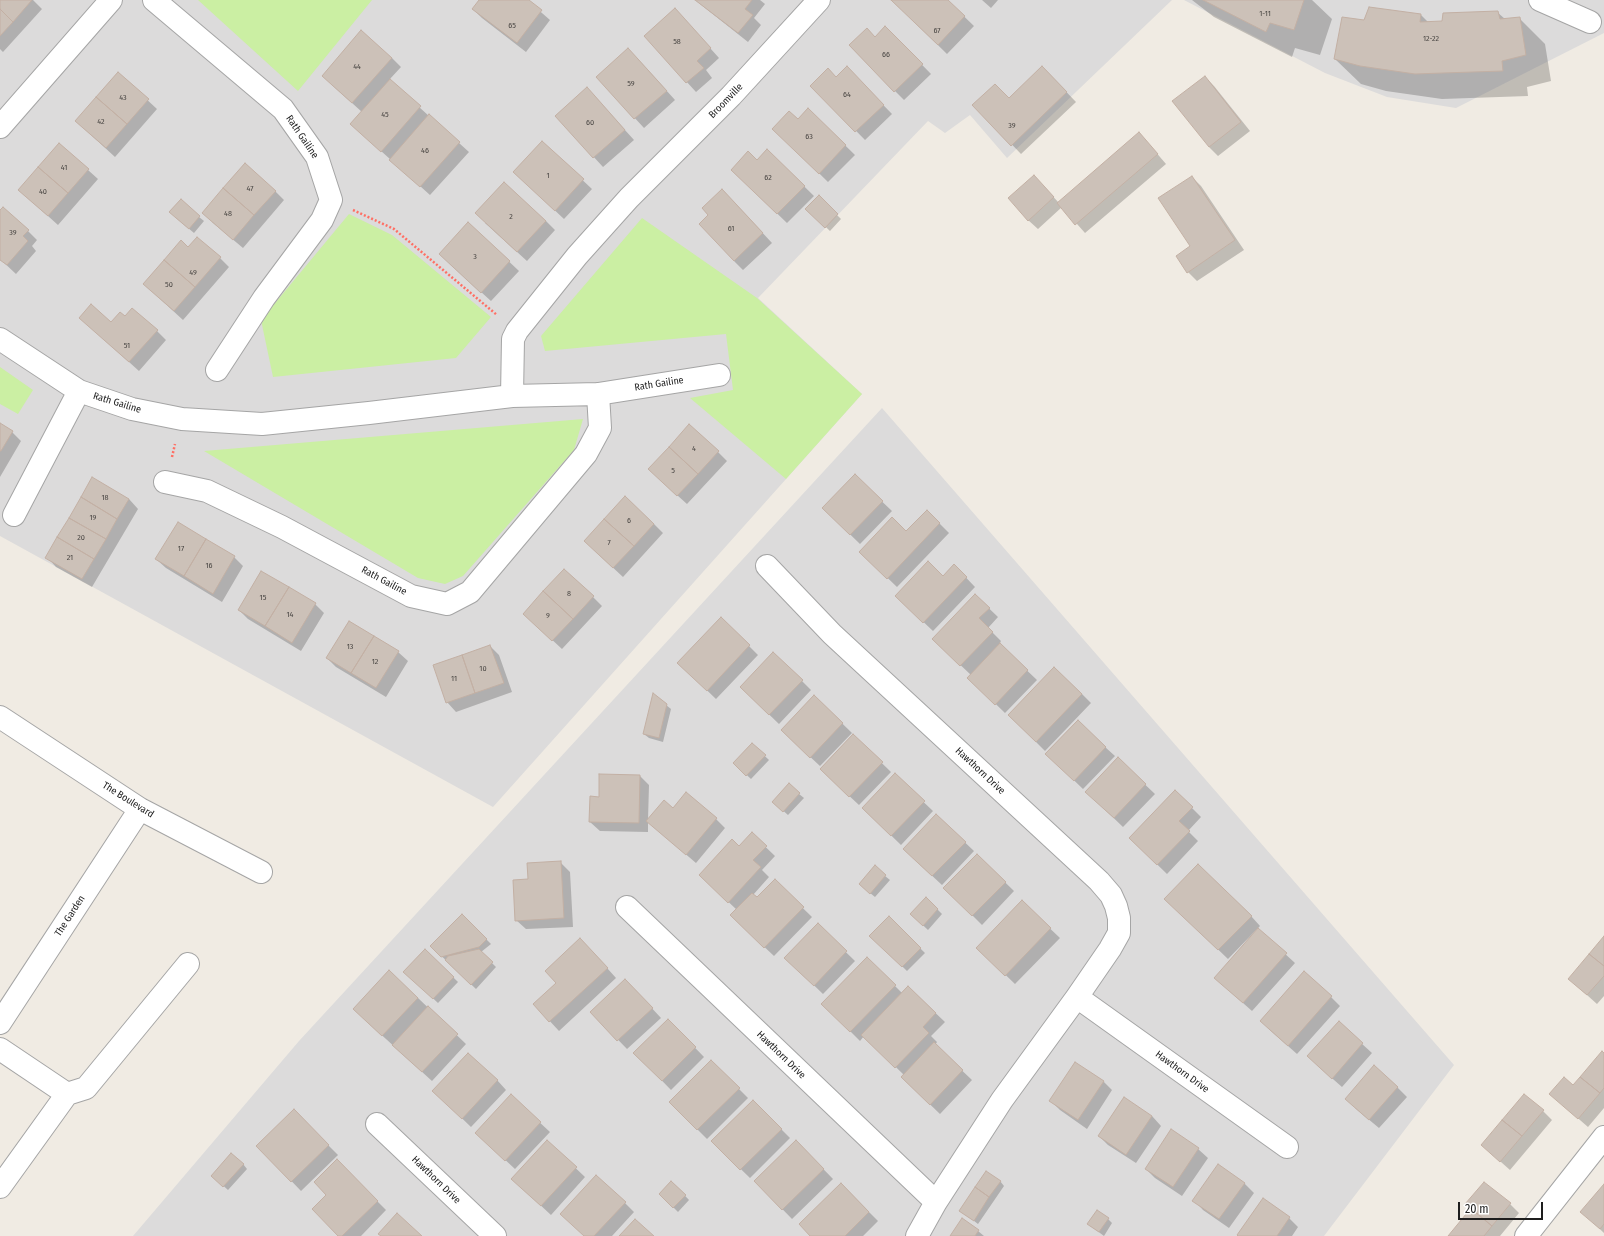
<!DOCTYPE html>
<style>
body{margin:0}
#map{position:relative;width:1604px;height:1236px;overflow:hidden;background:#f0ebe3;font-family:"Fira Sans Condensed",sans-serif}
canvas{display:block}
.scale{position:absolute;left:1458px;top:1202px;width:85px;height:18px;box-sizing:border-box;border:2px solid #1e1e1e;border-top:0;padding-left:5px;font-size:12px;line-height:14px;white-space:nowrap;color:#1e1e1e;-webkit-text-stroke:3px #fff;paint-order:stroke}
</style>
<div id="map">
<canvas width="1604" height="1236"></canvas>
<div class="scale">20 m</div>
</div>
<script>
const context = document.querySelector('canvas').getContext('2d');
context.lineJoin = 'round';
function paint(path, color) { context.fillStyle = color; context.fill(path, 'evenodd'); }
const toPath = rows => new Path2D(rows.map(r => 'M' + r).join(''));
function strokePath(path, color, width, dash) { context.strokeStyle = color; context.lineWidth = width; context.lineCap = dash ? 'butt' : 'round'; context.setLineDash(dash || []); context.stroke(path); }
function label(font, color, halo, rows, align = 'center') {
  context.font = font + ' "Fira Sans Condensed",sans-serif'; context.lineWidth = 3.5; context.setLineDash([]); context.textBaseline = 'middle'; context.strokeStyle = halo; context.fillStyle = color; for (const [text, x, y, turn = 0] of rows) {
    context.save(); context.translate(x, y); context.rotate((+turn || 0) * Math.PI / 180); context.textAlign = isNaN(turn) ? turn : align; if (halo) context.strokeText(text, 0, 0); context.fillText(text, 0, 0); context.restore();
  }
}
paint(toPath([
 [0,0,1172,0,1007,158,970,115,945,133,928,121,758,298,862,394,493,807,0,536],
 [1184,0,1604,0,1604,33,1456,108,1387,97,1325,73],
 [882,408,1454,1065,1324,1236,133,1236,299,1041]
]), '#dcdbdb');
paint(toPath([
 [198,0,372,0,298,91],
 [349,214,392,235,491,317,456,358,273,377,261,320],
 [642,218,757,298,862,394,786,479,690,398,733,390,726,334,545,351,541,336],
 [0,367,33,390,18,414,0,404],
 [583,419,574,450,463,576,445,584,418,578,204,451]
]), '#cbefa3');
paint(toPath([
 [0,0,33,0,42,9,3,52,0,49],
 [480,0,527,0,550,20,526,52,482,18,473,9],
 [695,0,760,0,765,4,754,18,761,25,748,42],
 [892,0,947,0,974,26,947,54],
 [982,0,998,0,991,8],
 [1192,0,1312,0,1332,19,1320,55,1295,48,1292,57,1214,17],
 [1370,8,1421,15,1429,23,1443,22,1497,12,1505,19,1520,19,1545,44,1551,81,1527,87,1528,96,1442,99,1386,91,1361,84,1335,59,1365,21],
 [675,9,719,58,706,70,712,78,696,92,645,36],
 [885,27,931,74,904,100,850,46,875,38],
 [392,58,401,67,389,80,469,152,430,195,351,124,362,112,332,85],
 [637,58,675,100,644,128,597,77],
 [847,68,892,114,865,140,812,86,836,78],
 [118,73,157,109,115,157,76,121],
 [1051,76,1076,102,1021,154,974,105,1009,99],
 [1205,77,1214,86,1250,131,1218,156,1209,147],
 [596,98,634,140,603,167,556,116],
 [808,109,855,155,828,182,774,129,798,120],
 [542,142,592,189,564,219,514,172],
 [1148,143,1166,164,1085,233,1062,207,1038,229,1028,220,1034,176,1059,203],
 [59,144,98,179,58,225,19,190],
 [767,150,814,196,787,223,732,170,757,161],
 [1192,177,1201,186,1244,250,1197,281,1188,272,1192,246],
 [275,191,284,200,243,248,212,222],
 [819,197,841,219,830,231,807,209],
 [732,200,772,243,743,270,734,261],
 [0,212,28,231,37,240,32,246,36,251,16,274,0,259],
 [175,217,199,217,204,221,194,233],
 [546,221,555,230,527,261,485,223],
 [468,223,519,271,491,301,449,263],
 [188,248,220,258,229,267,183,320,144,284],
 [80,318,111,323,125,318,157,331,166,340,139,371],
 [0,424,12,432,21,441,0,477],
 [718,452,727,461,687,504,658,478],
 [855,476,892,511,860,544,823,508],
 [129,499,138,509,92,587,56,567,47,557],
 [927,511,949,533,897,587,870,561,906,533],
 [654,524,663,533,623,577,594,550],
 [234,557,243,566,222,602,166,568,156,559],
 [954,565,975,587,933,631,896,596,943,577],
 [975,595,998,617,988,628,1001,641,999,644,1037,680,1005,713,969,678,971,675,933,639],
 [593,597,602,606,562,649,534,623],
 [315,604,324,613,301,651,248,619,239,610],
 [349,622,398,652,408,661,386,697,336,667,327,658],
 [490,646,499,655,512,692,456,712,447,702],
 [749,646,758,655,716,699,688,672],
 [802,681,811,690,779,724,750,696],
 [1082,694,1091,703,1045,751,1009,715],
 [814,696,852,733,820,766,791,739],
 [666,705,671,709,663,742,649,738,644,734],
 [854,736,891,772,859,805,830,778],
 [752,744,769,760,751,779,734,763],
 [1105,747,1115,756,1083,789,1056,763],
 [1118,759,1155,794,1123,827,1096,801],
 [895,775,933,811,901,845,863,808],
 [640,776,649,785,648,820,673,809,716,819,725,828,696,863,648,822,648,832,600,831,590,822,600,798],
 [1175,791,1201,817,1188,831,1198,841,1167,874,1130,838],
 [799,794,804,798,788,815,778,806],
 [936,815,974,851,942,885,913,858],
 [752,834,775,856,762,870,769,877,753,895,757,899,775,881,812,917,774,956,740,924,737,910,700,875,739,847],
 [977,855,1014,891,982,925,945,888],
 [560,862,570,872,573,927,526,929,516,920,529,880],
 [885,876,890,880,875,897,864,888],
 [926,898,942,914,928,930,911,914],
 [1022,902,1060,938,1015,984,987,957],
 [1175,908,1251,916,1260,926,1228,959],
 [462,915,491,944,481,952,496,967,476,989,431,946],
 [889,918,925,953,907,971,871,936],
 [818,925,855,961,823,994,795,967],
 [1259,930,1295,963,1252,1011,1225,987],
 [1604,938,1604,996,1597,1004,1569,979],
 [590,949,616,978,559,1031,534,1004,557,983],
 [425,950,458,982,438,1003,405,972],
 [867,958,902,993,908,987,945,1022,931,1036,937,1042,935,1045,972,1080,940,1114,911,1086,904,1075,864,1036,860,1041,832,1013],
 [634,989,661,1018,627,1049,591,1012],
 [1331,997,1340,1006,1297,1054,1270,1030],
 [418,998,466,1044,432,1081,363,1018],
 [668,1020,704,1057,671,1090,635,1053],
 [1339,1023,1372,1053,1342,1087,1317,1065],
 [1604,1055,1604,1108,1588,1127,1550,1094,1573,1086],
 [711,1061,748,1098,707,1139,670,1102],
 [497,1080,506,1090,471,1127,443,1100],
 [1103,1081,1112,1090,1087,1129,1060,1110,1051,1101],
 [1397,1087,1407,1097,1379,1128,1355,1108],
 [511,1096,550,1132,515,1169,486,1142],
 [753,1101,790,1138,750,1178,712,1141],
 [294,1111,338,1155,301,1191,258,1146],
 [1543,1111,1552,1120,1510,1170,1492,1154],
 [1152,1116,1161,1126,1136,1163,1108,1145,1099,1136],
 [1171,1131,1198,1149,1208,1158,1182,1196,1155,1178,1146,1169],
 [547,1141,585,1177,551,1215,522,1188],
 [796,1141,833,1179,792,1219,755,1181],
 [337,1161,386,1210,361,1236,340,1236,328,1195],
 [243,1164,247,1169,228,1190,217,1180],
 [1000,1181,1004,1186,978,1224,961,1211],
 [672,1182,689,1200,678,1212,660,1194],
 [1244,1183,1254,1193,1229,1228,1203,1210,1194,1200],
 [841,1184,878,1221,863,1236,812,1236],
 [1604,1186,1604,1233,1582,1212],
 [1263,1200,1289,1218,1298,1227,1292,1236,1240,1236],
 [625,1203,634,1212,612,1236,585,1236],
 [1510,1204,1519,1213,1500,1236,1450,1236],
 [1108,1219,1112,1223,1104,1236,1088,1224],
 [978,1231,984,1236,951,1236]
]), '#0003');
const building = toPath([
 [0,0,32,0,13,22,0,9,0,0],
 [479,0,529,0,542,10,517,43,472,9,479,0],
 [695,0,752,0,745,9,753,15,738,33,695,0],
 [891,0,948,0,965,16,938,45,891,0],
 [1203,0,1304,0,1294,30,1270,23,1266,32,1203,0],
 [1369,7,1421,14,1420,22,1442,21,1443,13,1498,11,1500,19,1520,17,1526,55,1502,61,1503,71,1443,73,1415,74,1360,66,1334,59,1342,17,1364,20,1369,7],
 [675,8,711,48,697,61,704,68,686,83,644,36,675,8],
 [0,9,13,22,0,36,0,9],
 [885,26,923,64,894,92,849,45,867,28,875,37,885,26],
 [361,30,392,58,352,103,322,76,361,30],
 [628,48,667,91,634,119,596,77,628,48],
 [847,66,884,105,855,132,810,86,828,68,836,77,847,66],
 [1042,66,1067,92,1011,146,972,105,995,84,1009,98,1042,66],
 [118,72,149,99,127,124,96,97,118,72],
 [1205,76,1241,122,1209,147,1172,101,1205,76],
 [390,79,421,106,381,152,350,124,390,79],
 [587,87,625,130,593,158,555,116,587,87],
 [96,97,127,124,106,148,75,121,96,97],
 [808,108,846,145,819,174,772,129,789,111,798,119,808,108],
 [429,114,460,142,420,187,389,160,429,114],
 [1139,132,1158,154,1075,225,1057,203,1139,132],
 [542,141,584,179,555,211,513,172,542,141],
 [59,143,89,169,68,193,38,167,59,143],
 [767,149,805,186,777,214,731,170,748,151,757,160,767,149],
 [245,163,276,191,254,215,223,188,245,163],
 [38,167,68,193,48,216,18,190,38,167],
 [1034,175,1054,197,1028,221,1008,198,1034,175],
 [1192,176,1235,240,1187,273,1176,256,1190,246,1158,198,1192,176],
 [504,182,546,221,517,252,475,213,504,182],
 [223,188,254,215,233,240,202,213,223,188],
 [722,189,763,233,734,261,699,224,708,215,702,208,722,189],
 [819,195,838,214,825,228,805,209,819,195],
 [181,199,200,216,189,229,169,212,181,199],
 [3,207,29,230,23,236,28,241,7,265,0,260,0,210,3,207],
 [468,222,510,261,481,293,439,254,468,222],
 [197,237,221,257,195,287,164,260,181,240,188,247,197,237],
 [164,260,195,287,174,311,143,284,164,260],
 [91,304,111,322,120,312,125,316,132,308,158,330,129,362,79,318,91,304],
 [0,423,13,431,1,451,0,451,0,423],
 [689,424,719,451,698,474,669,447,689,424],
 [669,447,698,474,677,496,648,469,669,447],
 [855,474,883,501,850,535,822,508,855,474],
 [92,477,129,499,117,519,81,497,92,477],
 [625,496,654,524,634,546,604,519,625,496],
 [81,497,117,519,106,539,69,518,81,497],
 [927,510,940,523,887,579,859,552,892,517,906,531,927,510],
 [69,518,106,539,94,559,57,537,69,518],
 [604,519,634,546,613,568,584,541,604,519],
 [178,522,206,539,184,576,155,559,178,522],
 [57,537,94,559,82,579,45,558,57,537],
 [206,539,235,556,213,594,184,576,206,539],
 [928,561,943,576,954,564,967,577,923,623,895,596,928,561],
 [564,569,594,596,573,619,543,591,564,569],
 [261,571,289,587,265,626,238,610,261,571],
 [289,587,316,603,292,643,265,626,289,587],
 [543,591,573,619,552,641,523,614,543,591],
 [975,594,990,608,979,618,993,632,960,666,932,639,975,594],
 [721,617,750,645,707,691,677,663,721,617],
 [349,621,374,636,351,673,326,658,349,621],
 [374,636,399,651,376,688,351,673,374,636],
 [1000,643,1028,670,995,705,967,678,1000,643],
 [490,645,504,683,475,693,462,655,490,645],
 [773,652,803,680,769,715,740,687,773,652],
 [462,655,475,693,446,703,433,665,462,655],
 [1054,667,1082,694,1036,742,1008,715,1054,667],
 [653,693,667,704,659,738,643,734,653,693],
 [814,695,843,723,810,758,781,730,814,695],
 [1078,720,1106,747,1074,781,1045,754,1078,720],
 [853,734,883,762,849,797,820,769,853,734],
 [752,743,766,755,746,776,733,763,752,743],
 [1118,757,1146,784,1114,818,1085,792,1118,757],
 [895,773,925,801,891,836,862,808,895,773],
 [599,774,640,775,639,823,589,822,590,796,599,797,599,774],
 [789,783,800,793,783,812,772,802,789,783],
 [1175,790,1193,807,1179,821,1190,831,1157,865,1129,838,1175,790],
 [686,792,717,818,686,855,646,821,664,800,673,808,686,792],
 [936,814,966,842,932,876,903,849,936,814],
 [752,832,767,846,753,860,761,867,728,903,699,875,732,839,739,846,752,832],
 [977,854,1006,882,972,916,943,888,977,854],
 [561,861,564,918,515,921,513,880,528,879,527,863,561,861],
 [1198,864,1252,916,1218,950,1164,899,1198,864],
 [875,865,886,875,870,894,859,884,875,865],
 [775,879,804,907,764,948,730,915,752,893,757,897,775,879],
 [926,897,938,909,923,926,910,914,926,897],
 [1022,900,1051,928,1005,976,976,948,1022,900],
 [462,914,487,939,479,947,441,957,430,946,462,914],
 [889,916,921,948,902,967,869,936,889,916],
 [818,923,847,951,814,986,784,958,818,923],
 [1258,928,1287,953,1243,1003,1214,978,1258,928],
 [1604,936,1604,966,1589,954,1604,936],
 [580,938,608,968,549,1022,533,1004,556,983,545,971,580,938],
 [425,949,454,977,433,999,403,972,425,949],
 [479,949,493,962,471,985,445,960,448,956,479,949],
 [1589,954,1604,966,1604,976,1587,995,1568,979,1589,954],
 [867,957,896,985,850,1032,821,1004,867,957],
 [389,970,418,998,382,1036,353,1009,389,970],
 [1304,971,1332,996,1288,1046,1260,1021,1304,971],
 [625,979,653,1008,617,1041,590,1012,625,979],
 [908,986,936,1013,923,1027,929,1033,895,1068,861,1035,908,986],
 [428,1006,458,1034,422,1072,392,1045,428,1006],
 [668,1019,696,1047,662,1081,633,1053,668,1019],
 [1339,1021,1363,1043,1332,1079,1307,1056,1339,1021],
 [934,1042,963,1070,930,1105,901,1077,934,1042],
 [1602,1051,1604,1053,1604,1088,1600,1093,1580,1077,1602,1051],
 [468,1053,498,1080,462,1119,432,1091,468,1053],
 [711,1060,740,1088,697,1130,669,1102,711,1060],
 [1075,1062,1104,1081,1078,1120,1049,1101,1075,1062],
 [1374,1065,1398,1087,1369,1120,1345,1099,1374,1065],
 [1564,1077,1573,1085,1580,1077,1600,1093,1578,1119,1549,1094,1564,1077],
 [511,1094,541,1122,505,1161,475,1133,511,1094],
 [1524,1094,1544,1110,1522,1136,1502,1120,1524,1094],
 [1124,1097,1152,1116,1126,1155,1098,1136,1124,1097],
 [753,1100,782,1129,740,1170,711,1141,753,1100],
 [294,1109,329,1145,291,1182,256,1146,294,1109],
 [1502,1120,1522,1136,1500,1162,1481,1145,1502,1120],
 [1171,1129,1199,1148,1173,1187,1145,1169,1171,1129],
 [547,1140,577,1167,541,1206,511,1179,547,1140],
 [796,1140,824,1169,782,1210,754,1181,796,1140],
 [231,1153,244,1164,223,1187,211,1176,231,1153],
 [337,1159,378,1201,342,1236,338,1236,312,1209,326,1195,314,1182,337,1159],
 [1218,1164,1245,1183,1219,1219,1192,1201,1218,1164],
 [986,1171,1001,1181,989,1197,975,1187,986,1171],
 [596,1175,626,1202,594,1236,584,1236,560,1214,596,1175],
 [671,1181,686,1195,673,1208,659,1194,671,1181],
 [1484,1182,1511,1203,1492,1226,1465,1204,1484,1182],
 [841,1183,869,1212,845,1236,810,1236,799,1224,841,1183],
 [1604,1184,1604,1224,1600,1229,1580,1212,1604,1184],
 [975,1187,989,1197,974,1221,959,1211,975,1187],
 [1263,1198,1290,1217,1277,1236,1238,1236,1237,1235,1263,1198],
 [1471,1208,1492,1226,1484,1236,1448,1236,1471,1208],
 [1097,1210,1109,1218,1099,1232,1087,1224,1097,1210],
 [397,1213,422,1236,381,1236,378,1234,397,1213],
 [962,1218,979,1230,975,1236,950,1236,962,1218],
 [635,1219,654,1236,619,1236,635,1219]
]);
paint(building, '#ccc1b8');
strokePath(building, '#c3b0a4', 1);
const minor = toPath([
 [154,0,283,109,317,157,331,200,322,220,264,298,217,370],
 [1540,0,1590,22],
 [0,127,111,0],
 [0,339,79,391,132,409,182,419,262,424,369,413,512,396,598,394,719,375],
 [512,396,513,339,517,331,577,256,629,198,731,96,819,0],
 [165,482,207,491,282,527,411,596,447,604,470,592,586,454,600,428,598,394],
 [14,515,79,391],
 [767,566,832,634,1099,881,1111,895,1116,906,1119,918,1119,933,1110,949,1077,997,1002,1100,936,1202,917,1236],
 [0,717,140,809,261,872],
 [627,907,936,1202],
 [1077,997,1287,1147],
 [0,1023,140,809],
 [0,1049,67,1094,86,1088,188,964],
 [377,1124,495,1236],
 [0,1187,67,1094],
 [1526,1236,1604,1137]
]);
strokePath(minor, '#a5a5a5', 24);
strokePath(toPath([
 [353,210,394,229,497,315],
 [172,457,175,444]
]), '#ff6f64', 2.5, [2, 2]);
strokePath(minor, '#fff', 22);
label('8px', '#4a4744', null, [
 ["1-11",1265,14],
 ["65",512,26],
 ["67",937,31],
 ["12-22",1431,39],
 ["58",677,42],
 ["66",886,55],
 ["44",357,67],
 ["59",631,84],
 ["64",847,95],
 ["43",123,98],
 ["45",385,115],
 ["42",101,122],
 ["60",590,123],
 ["39",1012,126],
 ["63",809,137],
 ["46",425,151],
 ["41",64,168],
 ["1",548,176],
 ["62",768,178],
 ["47",250,189],
 ["40",43,192],
 ["48",228,214],
 ["2",511,217],
 ["61",731,229],
 ["39",13,233],
 ["3",475,257],
 ["49",193,273],
 ["50",169,285],
 ["51",127,346],
 ["4",694,449],
 ["5",673,471],
 ["18",105,498],
 ["19",93,518],
 ["6",629,521],
 ["20",81,538],
 ["7",609,543],
 ["17",181,549],
 ["21",70,558],
 ["16",209,566],
 ["8",569,594],
 ["15",263,598],
 ["14",290,615],
 ["9",548,616],
 ["13",350,647],
 ["12",375,662],
 ["10",483,669],
 ["11",454,679]
]);
label('10px', '#1e1e1e', '#fff', [
 ["Broomville",726,101,-46],
 ["Rath Gailine",302,137,56],
 ["Rath Gailine",659,384,-9],
 ["Rath Gailine",117,403,17],
 ["Rath Gailine",384,581,28],
 ["Hawthorn Drive",980,771,43],
 ["The Boulevard",128,800,32],
 ["The Garden",70,916,-57],
 ["Hawthorn Drive",781,1055,44],
 ["Hawthorn Drive",1182,1072,36],
 ["Hawthorn Drive",436,1180,44]
]);
</script>
